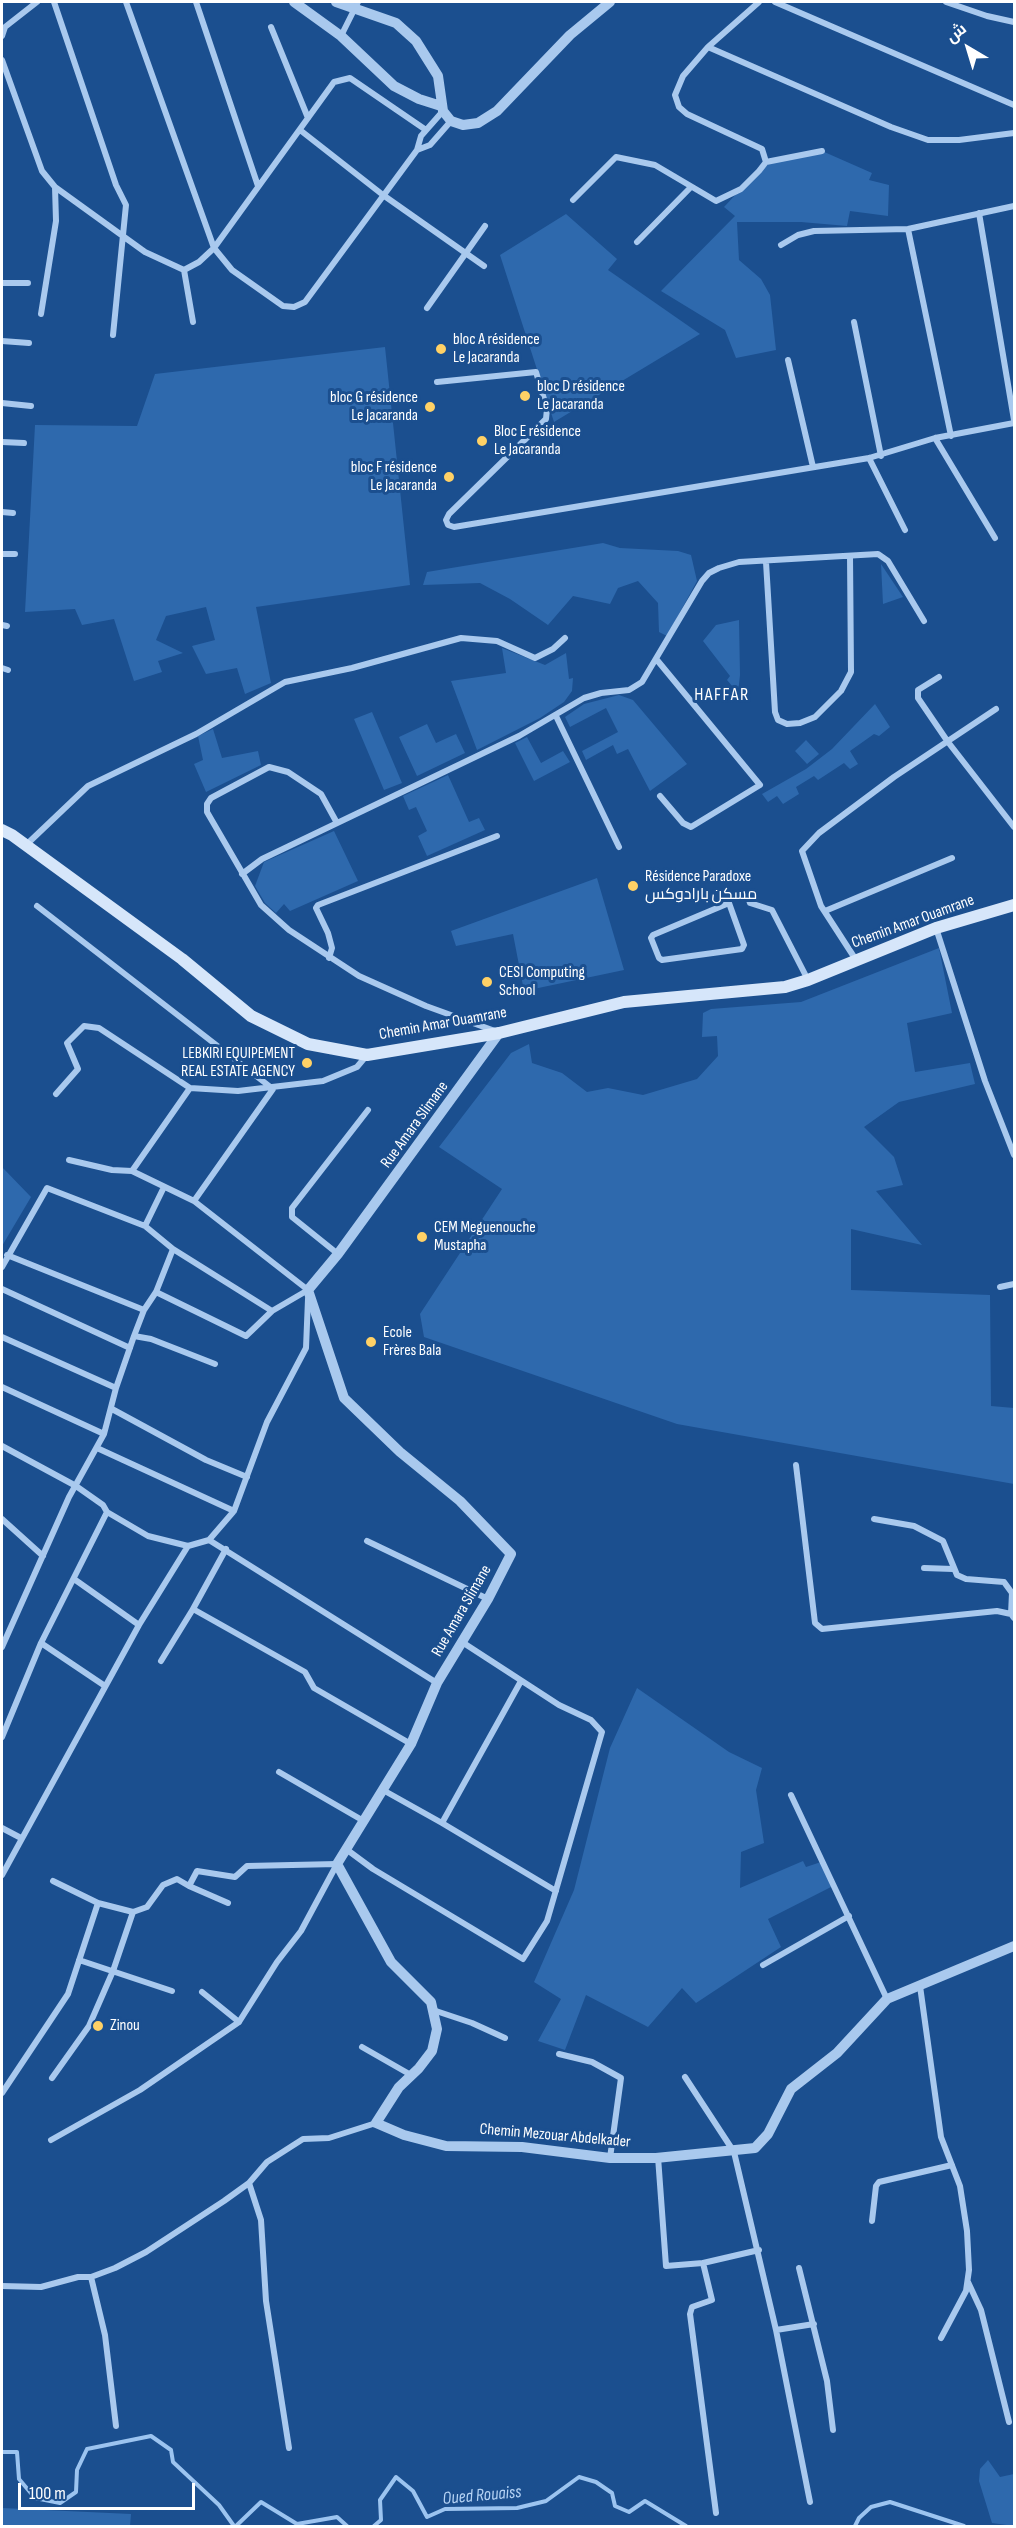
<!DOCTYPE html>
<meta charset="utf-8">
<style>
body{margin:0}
#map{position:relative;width:1016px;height:2528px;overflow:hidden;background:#1b4f8f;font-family:"Sofia Sans Condensed",Cairo,sans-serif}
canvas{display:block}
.frame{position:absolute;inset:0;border:3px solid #fff;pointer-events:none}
.north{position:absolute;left:938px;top:18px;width:60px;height:60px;-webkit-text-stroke:4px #1b4f8f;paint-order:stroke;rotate:322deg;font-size:16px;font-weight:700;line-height:24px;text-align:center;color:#fff}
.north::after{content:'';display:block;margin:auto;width:21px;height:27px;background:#fff;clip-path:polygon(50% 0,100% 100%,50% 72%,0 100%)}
.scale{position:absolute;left:18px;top:2483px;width:177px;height:27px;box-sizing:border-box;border:3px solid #fff;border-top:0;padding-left:8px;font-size:18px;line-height:21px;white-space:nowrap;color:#fff;-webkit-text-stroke:4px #1b4f8f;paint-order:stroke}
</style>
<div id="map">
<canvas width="1016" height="2528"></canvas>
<div class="frame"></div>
<div class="north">ش</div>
<div class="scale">100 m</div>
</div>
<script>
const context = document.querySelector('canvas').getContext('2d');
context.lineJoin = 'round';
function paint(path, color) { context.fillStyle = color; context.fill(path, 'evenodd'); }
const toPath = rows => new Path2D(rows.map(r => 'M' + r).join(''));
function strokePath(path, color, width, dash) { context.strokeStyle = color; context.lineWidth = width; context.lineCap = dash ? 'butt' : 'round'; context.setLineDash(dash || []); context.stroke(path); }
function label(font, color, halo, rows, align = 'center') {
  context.font = font + ' "Sofia Sans Condensed",Cairo,sans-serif'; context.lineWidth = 6; context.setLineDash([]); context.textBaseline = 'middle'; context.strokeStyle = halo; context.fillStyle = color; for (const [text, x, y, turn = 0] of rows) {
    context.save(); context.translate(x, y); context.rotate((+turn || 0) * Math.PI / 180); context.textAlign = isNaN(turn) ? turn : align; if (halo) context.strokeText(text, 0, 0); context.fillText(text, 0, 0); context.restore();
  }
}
paint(toPath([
 [822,151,872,173,869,180,889,185,888,216,850,211,847,226,801,222,737,222,739,260,761,279,770,295,776,350,736,358,725,330,661,291,735,216,724,207,766,162],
 [566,214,617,259,608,270,700,334,554,422,500,255],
 [385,347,410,585,256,607,271,683,245,694,237,668,206,674,192,646,215,640,206,607,166,616,156,640,183,653,158,661,162,672,134,681,114,619,82,625,75,609,25,612,35,425,137,426,155,374],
 [603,543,620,548,678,551,691,555,697,581,667,636,659,632,658,603,638,581,618,588,610,604,573,596,548,625,510,599,480,583,423,585,427,572],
 [881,564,903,597,883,604],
 [739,620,740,675,738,693,727,680,730,676,703,641,716,625],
 [502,648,545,665,566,653,569,679,573,678,572,691,564,702,540,718,477,750,451,681,506,673],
 [619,695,633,700,687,764,650,791,628,749,617,754,613,745,586,760,582,751,618,732,606,708,570,727,565,717,584,704],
 [875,704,890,727,879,736,874,734,850,751,858,764,850,769,844,763,818,780,814,776,796,787,799,794,783,804,777,796,768,802,762,794,806,769,832,749],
 [372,712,402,783,384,790,354,719],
 [427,724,436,743,456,734,465,753,417,776,399,737],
 [213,729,222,758,258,751,261,765,206,792,194,764,203,760,198,736],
 [527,737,541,763,563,751,570,762,534,781,515,743],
 [806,740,819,754,807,764,795,751],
 [448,775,469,822,479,818,485,830,427,856,418,836,427,831,416,807,409,810,403,796],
 [334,831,358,881,290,911,284,904,276,913,265,903,255,886,264,862],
 [597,878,624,970,524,991,513,934,456,946,451,931],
 [939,948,952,1013,907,1023,915,1072,970,1063,975,1084,899,1102,864,1127,894,1157,903,1185,876,1191,922,1245,851,1229,851,1290,990,1295,991,1406,1014,1408,1014,1484,677,1424,424,1337,420,1314,502,1189,439,1147,511,1053,529,1044,532,1063,562,1073,587,1092,608,1088,643,1095,697,1079,718,1056,717,1036,702,1037,703,1013,711,1009,801,1002],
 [2,1167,31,1197,2,1246],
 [637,1688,729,1752,762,1768,756,1790,764,1843,741,1852,740,1888,803,1861,806,1867,821,1862,833,1886,768,1919,781,1947,696,2003,682,1988,648,2027,586,1995,565,2050,538,2041,561,1999,534,1982,574,1890,610,1748],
 [988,2460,1000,2477,1014,2474,1014,2526,992,2523,979,2481,980,2469],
 [2,2508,131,2514,130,2526,2,2526]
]), '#2e69ad');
strokePath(toPath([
 [2,2452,17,2452,19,2479,35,2498,60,2503,76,2492,77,2470,87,2449,151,2436,171,2450,173,2462,219,2505,234,2526],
 [236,2526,261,2502,297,2524,337,2517,347,2526],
 [374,2526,381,2520,380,2500,396,2477,413,2491,427,2517,445,2509,517,2508,546,2501,579,2477,596,2482,612,2493,615,2506,629,2512,645,2501,686,2526],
 [855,2526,859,2518,871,2507,890,2502,964,2526]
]), '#9cc4f0', 4);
strokePath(toPath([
 [54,2,116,185,126,205,113,335],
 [126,2,214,248,232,270,283,306,294,307,305,302,417,150,421,136,443,111],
 [196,2,258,186],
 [775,2,1014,105],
 [946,2,987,16,1014,22],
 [271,27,308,118],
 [2,36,5,27,37,2],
 [341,36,358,2],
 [708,47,891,127,928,140,959,140,1014,133],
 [2,60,42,171,55,187,56,221,41,314],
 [300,130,383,195,484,266],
 [417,150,430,145,451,121],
 [766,162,822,151],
 [55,187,145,252,184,270,199,262,214,248,334,82,350,78,426,130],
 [573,200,616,157,655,165,716,201,741,189,759,171,766,162,762,149,687,114,679,107,675,95,683,76,708,47,759,2],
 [979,213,1014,420],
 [908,229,951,436],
 [637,242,690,188],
 [781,245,798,235,814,231,908,229,1014,206],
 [184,270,193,322],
 [2,283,28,283],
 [427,308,485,226],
 [854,322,881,456],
 [2,341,29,343],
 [788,360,813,467],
 [437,382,536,372,547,409,546,419,449,514,446,520,448,525,454,527,869,458,935,438,1014,423],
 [2,403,31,406],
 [935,438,995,538],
 [2,442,24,443],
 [869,458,905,530],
 [2,512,13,513],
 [2,554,15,554],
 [766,562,775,712,778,720,787,724,800,723,815,717,841,691,851,672,850,556],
 [2,625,7,626],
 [657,660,760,785,691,827,683,823,660,796],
 [2,668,8,670],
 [939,677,918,690,918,698,948,742,1014,827],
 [556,716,619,847],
 [337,823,321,794,288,772,269,767,211,798,207,804,207,812,261,905,289,930,359,976,426,1006,495,1031],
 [26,845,88,786,196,734,285,682,352,668,461,638,497,641,535,658,553,649,565,638],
 [242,874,262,859,519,736,584,698,601,693,629,690,642,682,702,581,709,573,719,568,739,562,878,554,888,561,924,621],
 [747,894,750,903,772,910,808,980],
 [729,903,744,945,742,949,662,960,659,958,651,938,653,935,729,903],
 [37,906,273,1089,194,1201],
 [825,911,952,858],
 [936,928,985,1081,1014,1155],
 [329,958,332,948,328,933,316,908,318,905,497,836],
 [856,960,821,906,802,851,819,833,894,777,996,709],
 [56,1094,78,1069,67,1043,84,1026,99,1028,190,1088,238,1091,323,1081,357,1067,367,1055],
 [69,1160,112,1170,132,1171,194,1201,308,1290],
 [132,1171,190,1088],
 [145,1226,164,1187],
 [338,1254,292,1217,292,1208,368,1110],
 [7,1255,144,1310],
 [2,1267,47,1188,145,1226,173,1249,272,1311],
 [1000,1287,1014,1284],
 [2,1289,130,1348],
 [156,1292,246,1336,272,1311,308,1290],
 [134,1336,151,1339,215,1364],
 [2,1337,116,1388],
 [2,1387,104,1434],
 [112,1409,206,1460,247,1477],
 [2,1446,76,1486,103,1505,107,1512,148,1536,188,1546],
 [97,1448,234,1511],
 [796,1465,815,1623,822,1629,997,1611,1011,1614,1014,1618],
 [2,1519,43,1556],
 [874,1519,914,1526,943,1541,957,1575,966,1579,1004,1582,1012,1593,1011,1614],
 [209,1540,437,1683],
 [367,1541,488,1599],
 [226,1549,193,1609,305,1672,314,1688,411,1744],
 [924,1568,953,1569],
 [74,1579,139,1625],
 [41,1643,105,1686],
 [2,1647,69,1497,104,1434,116,1388,134,1336,144,1310,156,1292,173,1249],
 [161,1661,193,1609],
 [2,1737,41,1643,107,1512],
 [279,1772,362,1820],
 [383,1790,442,1823,521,1681],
 [791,1795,887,1999],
 [442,1823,556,1891],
 [2,1828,21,1838],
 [346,1849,373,1869,523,1959,547,1921,602,1732,591,1720,559,1705,462,1642],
 [2,1875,139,1625,188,1546,209,1540,234,1511,267,1422,306,1348,308,1299],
 [189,1886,228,1903],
 [79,1960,172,1991],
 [763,1965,849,1916],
 [920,1986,941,2137,960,2186,967,2231,969,2270,966,2291,941,2338],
 [202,1992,239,2022],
 [433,2010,472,2023,505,2038],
 [362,2047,411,2075],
 [559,2054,592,2062,621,2078,610,2158],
 [685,2077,734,2152,776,2330,810,2502],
 [52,2078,89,2026,113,1971,133,1912],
 [2,2093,68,1994,98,1903],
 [51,2140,140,2090,239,2022,277,1962,301,1931,337,1864,247,1866,235,1877,197,1871,189,1886,177,1879,163,1885,147,1907,133,1912,98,1903,53,1881],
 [658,2157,666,2266,703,2263],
 [249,2183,261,2220,266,2301,289,2448],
 [872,2221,876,2186,879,2182,952,2165],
 [799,2268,827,2381,833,2430],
 [91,2277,105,2335,116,2426],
 [968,2282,981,2310,1009,2422],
 [2,2286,41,2287,78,2277,91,2277,115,2268,146,2252,224,2201,249,2183,267,2162,303,2139,329,2138,376,2123],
 [776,2330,814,2324],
 [716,2513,690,2314,692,2307,712,2300,703,2263,759,2250]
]), '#a9c9ee', 6);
strokePath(toPath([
 [294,2,341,36,394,86,419,99,441,106],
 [336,2,396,23,416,41,438,76,443,111,451,121,463,125,478,123,497,111,570,35,610,2],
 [499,1033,338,1254,308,1290,344,1398,400,1452,460,1501,511,1554,488,1599,437,1683,411,1744,337,1864,391,1962,431,2002,437,2029,432,2051,419,2068,399,2087,376,2123,404,2135,446,2146,522,2147,610,2158,656,2158,755,2148,768,2134,791,2089,837,2053,887,1999,1014,1946]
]), '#a9c9ee', 10);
strokePath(toPath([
 [2,830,12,835,182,959,251,1016,308,1044,367,1055,499,1033,624,1002,785,987,808,980,936,928,1014,905]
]), '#d6e6fa', 12);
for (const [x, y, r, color] of [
 [441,349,6,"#ffd166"],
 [525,396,6,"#ffd166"],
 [430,407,6,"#ffd166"],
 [482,441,6,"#ffd166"],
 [449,477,6,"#ffd166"],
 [633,886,6,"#ffd166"],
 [487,982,6,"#ffd166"],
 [307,1063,6,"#ffd166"],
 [422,1237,6,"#ffd166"],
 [371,1342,6,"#ffd166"],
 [98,2026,6,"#ffd166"]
]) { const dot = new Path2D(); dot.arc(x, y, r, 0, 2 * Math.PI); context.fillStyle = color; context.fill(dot); strokePath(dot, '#1b4f8f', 2); }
label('16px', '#fff', '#1b4f8f', [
 ["bloc A résidence",453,340],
 ["Le Jacaranda",453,358],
 ["bloc D résidence",537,387],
 ["Le Jacaranda",537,405],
 ["bloc G résidence",418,398,"right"],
 ["Le Jacaranda",418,416,"right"],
 ["Bloc E résidence",494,432],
 ["Le Jacaranda",494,450],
 ["bloc F résidence",437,468,"right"],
 ["Le Jacaranda",437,486,"right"],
 ["Résidence Paradoxe",645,877],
 ["مسكن بارادوكس",645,895],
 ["CESI Computing",499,973],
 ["School",499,991],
 ["LEBKIRI EQUIPEMENT",295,1054,"right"],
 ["REAL ESTATE AGENCY",295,1072,"right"],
 ["CEM Meguenouche",434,1228],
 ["Mustapha",434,1246],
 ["Ecole",383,1333],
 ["Frères Bala",383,1351],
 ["Zinou",110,2026]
], 'left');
label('16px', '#fff', '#1b4f8f', [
 ["Chemin Amar Ouamrane",913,922,-20],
 ["Chemin Amar Ouamrane",443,1024,-10],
 ["Rue Amara Slimane",415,1125,-54],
 ["Rue Amara Slimane",462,1611,-60],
 ["Chemin Mezouar Abdelkader",555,2136,5]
]);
context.letterSpacing = '1.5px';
label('18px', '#fff', '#1b4f8f', [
 ["HAFFAR",722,695]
]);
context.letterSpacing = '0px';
label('italic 18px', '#b5d3f5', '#1b4f8f', [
 ["Oued Rouaiss",482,2496,-5]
]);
</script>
